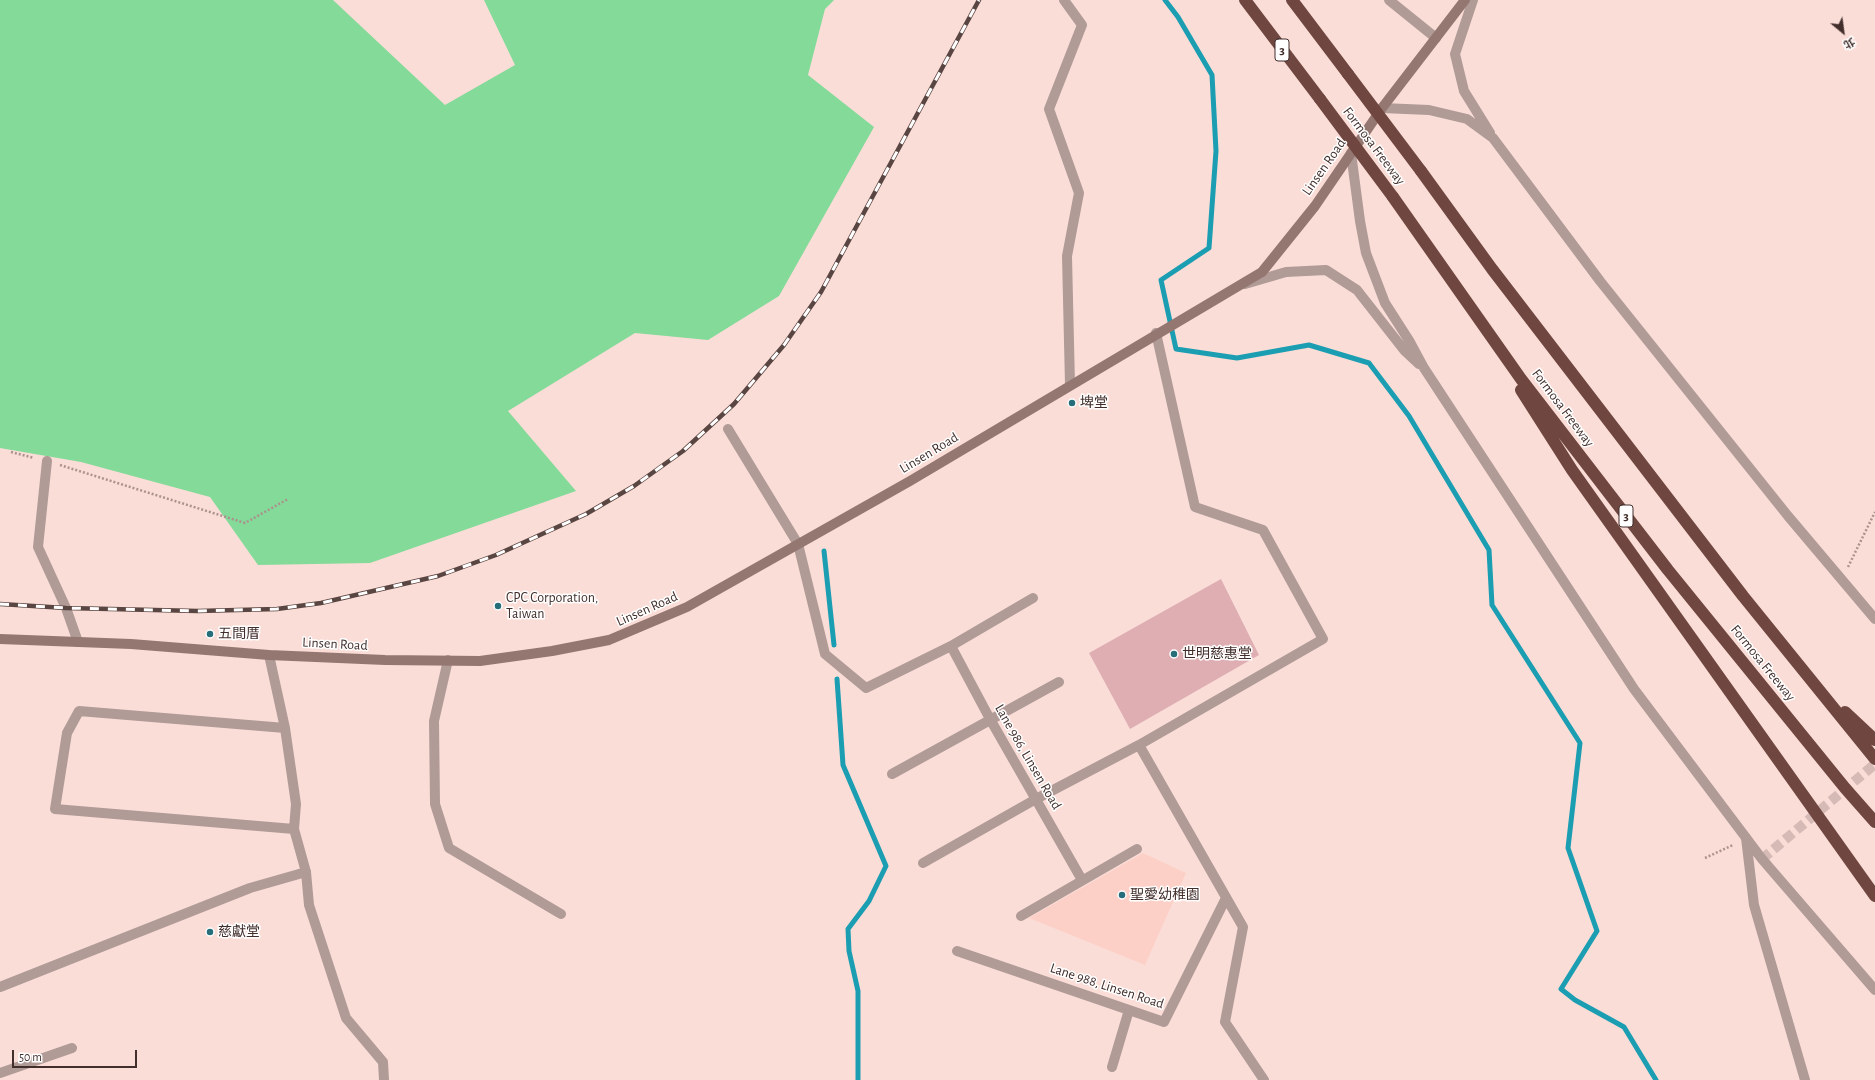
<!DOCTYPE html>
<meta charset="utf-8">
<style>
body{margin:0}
#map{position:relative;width:1875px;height:1080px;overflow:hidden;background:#fbddd7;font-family:"Alegreya Sans","Noto Sans TC",sans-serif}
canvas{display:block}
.north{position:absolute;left:1823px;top:12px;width:40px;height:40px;-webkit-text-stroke:3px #fff;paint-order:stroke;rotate:151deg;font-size:11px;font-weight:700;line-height:16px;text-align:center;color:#422f2c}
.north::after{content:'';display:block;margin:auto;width:14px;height:18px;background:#422f2c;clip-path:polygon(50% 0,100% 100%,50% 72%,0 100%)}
.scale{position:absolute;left:12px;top:1050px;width:125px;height:18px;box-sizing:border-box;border:2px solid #422f2c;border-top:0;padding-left:5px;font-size:12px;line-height:14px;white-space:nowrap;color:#422f2c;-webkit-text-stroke:3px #fff;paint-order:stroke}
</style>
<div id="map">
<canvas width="1875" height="1080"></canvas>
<div class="north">北</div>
<div class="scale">50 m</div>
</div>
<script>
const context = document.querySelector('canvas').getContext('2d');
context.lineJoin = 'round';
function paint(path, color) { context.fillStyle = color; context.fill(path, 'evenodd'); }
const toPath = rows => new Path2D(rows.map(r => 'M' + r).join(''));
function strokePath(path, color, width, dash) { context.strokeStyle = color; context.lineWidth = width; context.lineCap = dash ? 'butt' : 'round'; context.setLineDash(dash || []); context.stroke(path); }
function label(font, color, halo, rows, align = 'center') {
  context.font = font + ' "Alegreya Sans","Noto Sans TC",sans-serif'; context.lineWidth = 3; context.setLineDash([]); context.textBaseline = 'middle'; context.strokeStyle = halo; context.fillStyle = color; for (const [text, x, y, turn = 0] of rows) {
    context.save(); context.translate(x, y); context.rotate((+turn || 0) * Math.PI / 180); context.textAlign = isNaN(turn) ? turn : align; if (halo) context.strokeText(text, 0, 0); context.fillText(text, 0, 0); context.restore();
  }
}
paint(toPath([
 [1143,853,1186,873,1145,965,1029,918]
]), '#fdd0c7');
paint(toPath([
 [0,0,333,0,445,105,515,65,484,0,834,0,825,9,808,75,874,127,779,296,708,340,635,333,508,411,576,491,370,563,258,565,210,497,81,462,0,448]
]), '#83da99');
strokePath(toPath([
 [1165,0,1178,17,1212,75,1216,151,1209,248,1161,280,1176,349,1237,358,1309,345,1369,363,1409,416,1489,550,1492,605,1580,743,1568,848,1597,931,1561,989,1575,1000,1624,1027,1656,1080],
 [824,551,834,645],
 [837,679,843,765,886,866,869,901,848,929,849,951,858,991,858,1080]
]), '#1b9eb2', 5);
paint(toPath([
 [1221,579,1259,655,1130,729,1089,653]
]), '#deaeb3');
strokePath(toPath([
 [1762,859,1875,764]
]), '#d6bab5', 10, [10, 5]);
strokePath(toPath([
 [11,452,34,458],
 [60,465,245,523,288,499],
 [1848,567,1875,512],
 [1705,858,1733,845]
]), '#ab928d', 2.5, [2, 2]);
strokePath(toPath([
 [1064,0,1082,25,1049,109,1079,193,1067,256,1070,385],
 [1389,0,1436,38],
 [728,429,798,544,825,654,866,688,951,646,1033,598],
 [47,461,38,547,66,608,78,642],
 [951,646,990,719,1082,880],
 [269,655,285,728,296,804,294,829,306,872,309,905,346,1018,383,1062,384,1080],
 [448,660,434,721,435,804,449,848,561,914],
 [285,728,79,711,67,733,55,809,294,829],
 [1139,745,1243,927,1225,1022,1264,1080],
 [892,774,1059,682],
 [1746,838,1754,905,1805,1080],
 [923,863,1036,799,1139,745,1323,639,1263,530,1195,507,1156,333],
 [1021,916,1137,849],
 [957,951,1164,1022,1226,898],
 [1112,1067,1129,1010]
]), '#b09b97', 10);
strokePath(toPath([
 [0,987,250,888,306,872],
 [0,1073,72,1048]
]), '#b09b97', 10);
strokePath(toPath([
 [1473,0,1455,54,1464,91,1490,133],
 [1382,108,1429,110,1467,119,1493,138,1600,281,1788,516,1875,619],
 [1351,153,1360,221,1366,253,1385,303,1410,342,1424,368,1634,689,1762,859,1875,990],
 [1245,284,1286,272,1326,270,1357,290,1404,350,1419,364]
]), '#b09b97', 10);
strokePath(toPath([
 [0,639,131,644,269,655,385,660,480,661,552,651,609,640,687,607,910,481,1262,272,1315,206,1382,108,1465,0]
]), '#957771', 10);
strokePath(toPath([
 [1245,0,1320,99],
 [1292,0,1348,74],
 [1421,171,1492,269,1743,596,1875,759],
 [1393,197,1521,379,1668,570,1845,788,1875,822],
 [1521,390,1572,470,1875,896],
 [1845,712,1875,740]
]), '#6f4740', 12);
const rail = toPath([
 [0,604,66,608,198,611,277,609,321,603,438,576,496,555,586,514,634,486,683,451,734,404,784,345,821,292,979,0]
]);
strokePath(rail, '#594541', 4.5);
strokePath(rail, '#fff', 3, [9]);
strokePath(toPath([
 [1348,74,1421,171],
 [1320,99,1393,197]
]), '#6f4740', 12);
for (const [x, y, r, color] of [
 [1072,403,4,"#276e7b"],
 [498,606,4,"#276e7b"],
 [210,634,4,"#276e7b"],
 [1174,654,4,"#276e7b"],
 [1122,895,4,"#276e7b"],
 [210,932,4,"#276e7b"]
]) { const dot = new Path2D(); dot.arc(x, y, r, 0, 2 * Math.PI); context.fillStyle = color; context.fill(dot); strokePath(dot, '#fff', 1.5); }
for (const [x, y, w] of [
 [1282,50,14],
 [1626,516,14]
]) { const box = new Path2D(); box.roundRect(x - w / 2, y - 11, w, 22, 3); context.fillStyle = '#fff'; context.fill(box); strokePath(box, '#422f2c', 1); }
label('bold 13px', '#422f2c', null, [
 ["3",1282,50],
 ["3",1626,516]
]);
label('14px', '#422f2c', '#fff', [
 ["Formosa Freeway",1374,146,53],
 ["Linsen Road",1324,167,-55],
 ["Formosa Freeway",1563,408,53],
 ["Linsen Road",929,453,-31],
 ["Linsen Road",647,609,-24],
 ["Linsen Road",335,644,3],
 ["Formosa Freeway",1763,663,51],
 ["Lane 986, Linsen Road",1028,757,60],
 ["Lane 988, Linsen Road",1107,986,18]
]);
label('14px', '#422f2c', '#fff', [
 ["埤堂",1080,403],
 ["CPC Corporation,",506,598],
 ["Taiwan",506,614],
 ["五間厝",218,634],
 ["世明慈惠堂",1182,654],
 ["聖愛幼稚園",1130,895],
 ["慈獻堂",218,932]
], 'left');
</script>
